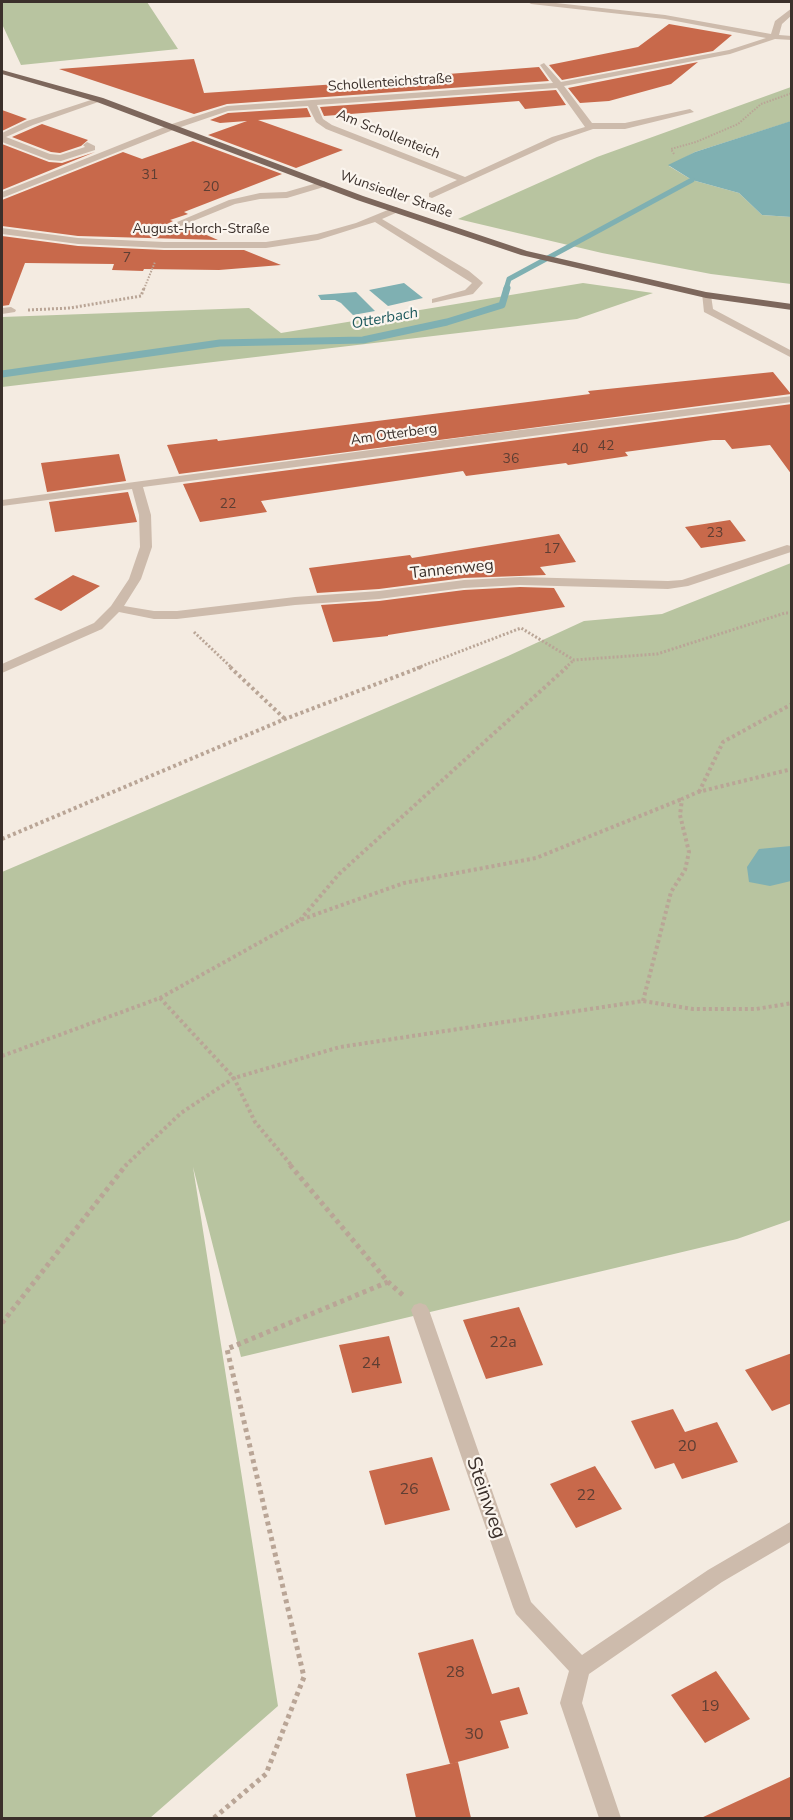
<!DOCTYPE html>
<meta charset="utf-8">
<style>
body{margin:0}
#map{position:relative;width:793px;height:1820px;overflow:hidden;background:#f4ebe1;font-family:"Nunito Sans",sans-serif}
canvas{display:block}
.frame{position:absolute;inset:0;border:3px solid #3b302b;pointer-events:none}
</style>
<div id="map">
<canvas width="793" height="1820"></canvas>
<div class="frame"></div>
</div>
<script>
const context = document.querySelector('canvas').getContext('2d');
context.lineJoin = 'round';
function paint(path, color) { context.fillStyle = color; context.fill(path, 'evenodd'); }
const toPath = rows => new Path2D(rows.map(r => 'M' + r).join(''));
function strokePath(path, color, width, dash) { context.strokeStyle = color; context.lineWidth = width; context.lineCap = dash ? 'butt' : 'round'; context.setLineDash(dash || []); context.stroke(path); }
function label(font, color, halo, rows, align = 'center') {
  context.font = font + ' "Nunito Sans",sans-serif'; context.lineWidth = 4.5; context.setLineDash([]); context.textBaseline = 'middle'; context.strokeStyle = halo; context.fillStyle = color; for (const [text, x, y, turn = 0] of rows) {
    context.save(); context.translate(x, y); context.rotate((+turn || 0) * Math.PI / 180); context.textAlign = isNaN(turn) ? turn : align; if (halo) context.strokeText(text, 0, 0); context.fillText(text, 0, 0); context.restore();
  }
}
paint(toPath([
 [2,2,147,2,178,49,21,65,2,24],
 [791,87,791,121,789,122,695,152,669,166,692,180,739,193,762,215,791,217,791,284,711,274,602,253,458,219,597,157],
 [583,283,653,293,577,319,2,387,2,317,249,308,281,333],
 [791,563,791,1220,737,1239,241,1357,193,1167,278,1706,150,1818,2,1818,2,872,508,656,584,621,662,614]
]), '#b8c4a0');
paint(toPath([
 [791,121,791,217,762,215,739,193,692,180,668,165,695,152],
 [404,283,423,298,388,306,369,290],
 [356,292,375,311,353,315,341,303,335,300,321,300,318,295],
 [791,846,791,881,770,886,749,882,747,867,759,849]
]), '#7fb0b2');
strokePath(toPath([
 [506,289,509,279,692,180]
]), '#7fb0b2', 5);
strokePath(toPath([
 [2,374,220,343,363,340,447,322,502,305,507,288]
]), '#7fb0b2', 7);
paint(toPath([
 [669,24,732,35,713,51,562,80,549,65,638,47],
 [194,59,204,93,397,80,396,78,539,67,549,81,227,104,194,114,59,69],
 [698,62,671,84,609,101,580,103,568,88],
 [556,90,566,105,525,109,519,101,324,116,320,107],
 [307,108,311,117,258,120,343,150,296,168,208,135,247,121,220,123,210,120,228,113],
 [2,110,27,119,2,131],
 [42,124,88,140,81,146,60,153,51,152,12,137],
 [193,141,282,174,184,212,188,214,170,220,173,221,161,227,162,230,170,232,186,226,218,240,78,236,2,226,2,200,123,152,142,159],
 [2,144,49,162,62,163,95,152,2,190],
 [2,236,78,246,164,250,244,250,281,265,219,270,144,269,143,271,112,270,114,264,25,263,9,305,2,306],
 [773,372,791,394,179,474,167,445,217,439,218,441,528,402,590,394,588,391],
 [792,404,792,475,770,445,732,449,725,440,713,440,625,452,628,456,568,465,566,463,466,476,463,471,261,501,267,512,200,522,183,484],
 [119,454,126,481,47,492,41,463],
 [128,492,137,522,55,532,49,502],
 [730,520,746,541,701,548,685,527],
 [559,534,576,562,540,567,546,575,464,578,379,589,317,593,309,568,410,555,412,558],
 [73,575,100,586,61,611,34,599],
 [520,587,554,588,565,607,388,635,388,636,333,642,321,605,379,601,464,590],
 [519,1307,543,1365,486,1379,463,1320],
 [389,1336,402,1383,352,1393,339,1345],
 [792,1353,792,1403,772,1411,745,1370],
 [673,1409,685,1432,717,1422,738,1462,682,1479,674,1463,655,1469,631,1421],
 [432,1457,450,1510,385,1525,369,1471],
 [595,1466,622,1509,576,1528,550,1484],
 [473,1639,492,1694,519,1687,528,1714,500,1721,509,1748,450,1764,418,1653],
 [716,1671,750,1719,705,1743,671,1695],
 [458,1762,471,1818,416,1818,406,1774],
 [792,1776,792,1818,701,1818]
]), '#c8694b');
strokePath(toPath([
 [674,154,671,149,696,142,738,124,761,104,792,93],
 [144,289,155,262]
]), '#b9a596', 2, [1.5, 1.5]);
strokePath(toPath([
 [28,310,70,308,141,296,144,288],
 [194,632,232,668],
 [417,668,521,628,574,660,657,654,785,613,792,613],
 [565,668,574,660]
]), '#b9a596', 3, [2, 2]);
strokePath(toPath([
 [230,667,285,719],
 [699,792,723,742,792,704],
 [2,839,285,719,421,667],
 [300,920,339,874,567,667],
 [160,998,234,1078,255,1122,292,1166],
 [643,1001,671,892,685,870,689,852,680,815,682,799,698,792,792,769],
 [2,1056,160,998,300,920,404,883,536,858,682,799],
 [125,1166,181,1113,234,1078,340,1047,643,1001,693,1009,756,1009,792,1003]
]), '#b9a596', 4, [3, 3]);
strokePath(toPath([
 [290,1165,388,1282,404,1296],
 [2,1323,126,1165],
 [214,1818,266,1774,304,1677,227,1349,388,1282]
]), '#b9a596', 5, [4, 4]);
paint(toPath([
 [528,2,547,2,665,15,771,34,775,21,792,8,792,15,782,24,779,35,792,36,792,40,775,39,730,54,564,86,592,123,625,123,690,109,694,112,625,129,593,129,558,141,432,198,429,197,429,193,457,180,326,129,316,122,308,106,228,111,178,128,2,198,2,192,172,124,227,106,553,83,540,65,544,63,561,82,729,50,766,38,665,19,531,4,528,2],
 [557,88,585,127,552,137,465,177,332,125,323,119,317,105,557,88],
 [97,98,104,100,33,125,6,137,50,154,60,155,85,147,83,145,87,142,95,146,95,150,61,161,49,160,2,142,2,133,27,121,97,98],
 [324,181,329,184,327,186,287,198,260,199,235,204,171,230,163,228,229,200,260,193,286,192,324,181],
 [395,207,398,208,398,212,382,219,469,271,481,281,483,283,473,294,432,303,432,299,465,290,472,283,375,222,318,240,266,248,164,248,78,244,2,234,2,228,78,238,164,242,266,242,317,234,356,223,395,207],
 [702,293,711,295,713,309,792,351,792,358,704,312,702,293],
 [11,307,16,310,15,312,2,314,2,308,11,307],
 [792,396,792,402,143,487,151,515,152,547,141,579,124,606,154,611,177,611,295,597,379,591,464,580,520,577,668,581,682,580,787,545,791,546,791,552,688,586,668,589,520,585,464,588,379,599,295,605,177,619,154,619,119,612,102,629,2,673,2,664,94,623,111,606,129,579,140,547,139,515,132,489,2,506,2,500,488,434,792,396],
 [420,1303,426,1305,429,1310,531,1602,582,1655,708,1570,792,1521,792,1541,722,1582,589,1674,582,1703,621,1818,599,1818,560,1703,569,1671,516,1614,513,1607,411,1310,414,1305,420,1303]
]), '#cdbbac');
paint(toPath([
 [2,70,103,98,363,196,527,251,706,292,792,304,792,310,706,298,521,255,357,200,97,102,2,74,2,70]
]), '#7d675c');
label('14px', '#3b302b', '#fbf5ee', [
 ["Schollenteichstraße",390,83,-4],
 ["Am Schollenteich",388,135,22],
 ["Wunsiedler Straße",396,195,19],
 ["August-Horch-Straße",201,230],
 ["Am Otterberg",394,435,-8]
]);
label('14px', '#5e3e33', null, [
 ["31",150,176],
 ["20",211,188],
 ["7",127,259],
 ["42",606,447],
 ["40",580,450],
 ["36",511,460],
 ["22",228,505],
 ["23",715,534],
 ["17",552,550]
]);
label('italic 15px', '#1f5a5e', '#fbf5ee', [
 ["Otterbach",385,319,-10]
]);
label('16px', '#3b302b', '#fbf5ee', [
 ["Tannenweg",452,570,-6]
]);
label('16px', '#5e3e33', null, [
 ["22a",503,1343],
 ["24",371,1364],
 ["20",687,1447],
 ["26",409,1490],
 ["22",586,1496],
 ["28",455,1673],
 ["19",710,1707],
 ["30",474,1735]
]);
label('20px', '#3b302b', '#fbf5ee', [
 ["Steinweg",485,1498,71]
]);
</script>
